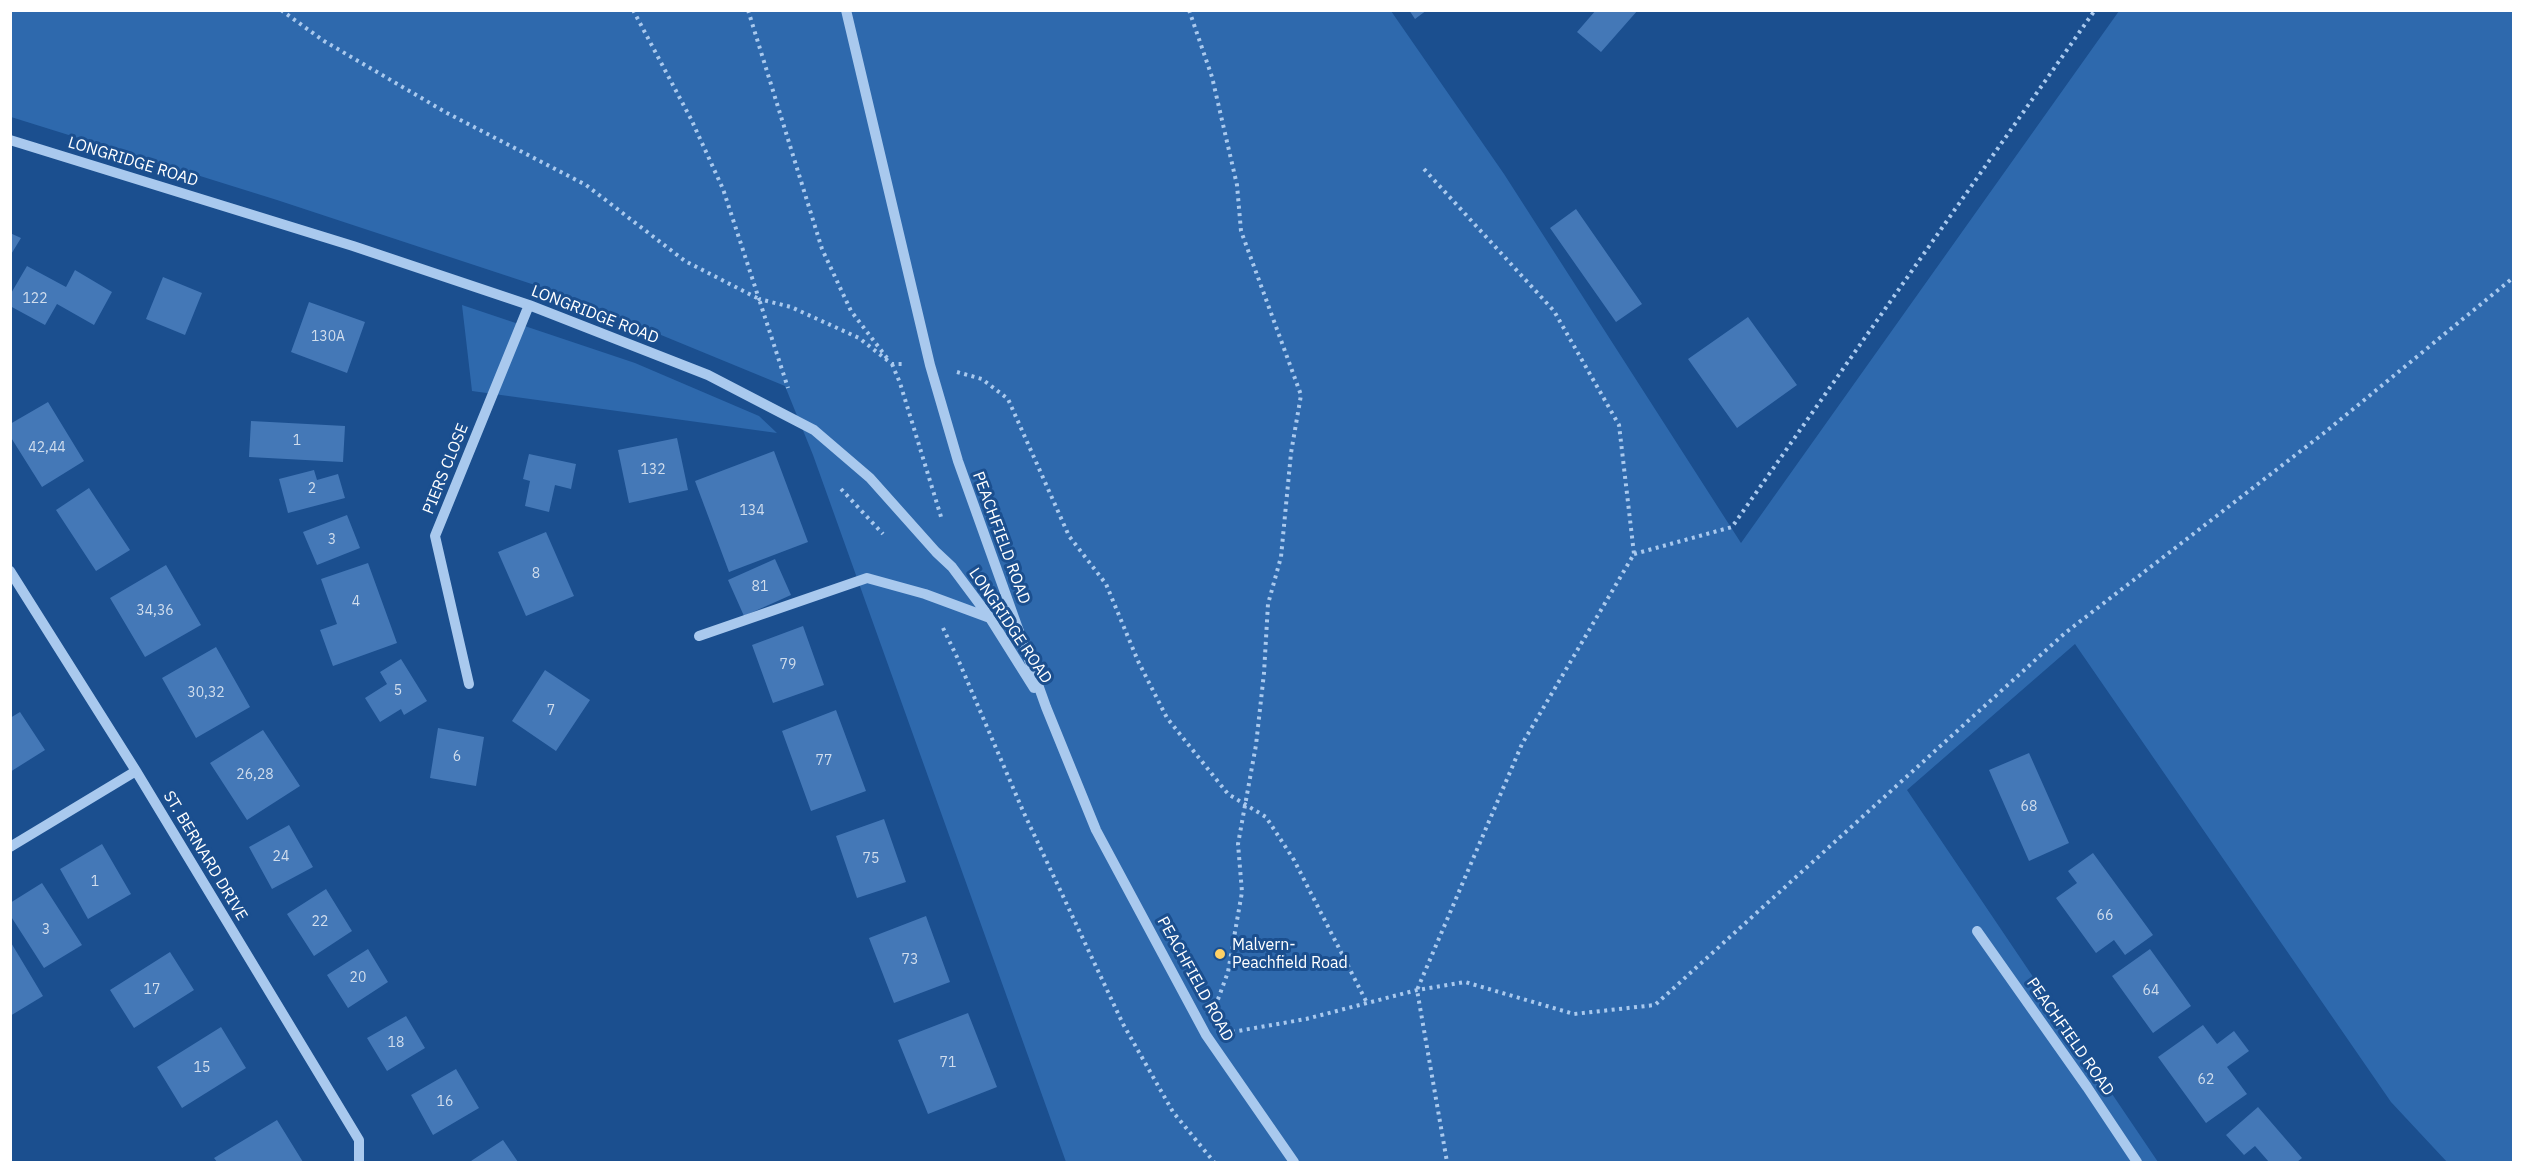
<!DOCTYPE html>
<style>
body{margin:0}
#map{position:relative;width:2524px;height:1173px;overflow:hidden;background:#1b4f8f;font-family:"IBM Plex Sans",sans-serif}
canvas{display:block}
.frame{position:absolute;inset:0;border:12px solid #fff;pointer-events:none}
</style>
<div id="map">
<canvas width="2524" height="1173"></canvas>
<div class="frame"></div>
</div>
<script>
const context = document.querySelector('canvas').getContext('2d');
context.lineJoin = 'round';
function paint(path, color) { context.fillStyle = color; context.fill(path, 'evenodd'); }
const toPath = rows => new Path2D(rows.map(r => 'M' + r).join(''));
function strokePath(path, color, width, dash) { context.strokeStyle = color; context.lineWidth = width; context.lineCap = dash ? 'butt' : 'round'; context.setLineDash(dash || []); context.stroke(path); }
function label(font, color, halo, rows, align = 'center') {
  context.font = font + ' "IBM Plex Sans",sans-serif'; context.lineWidth = 6; context.setLineDash([]); context.textBaseline = 'middle'; context.strokeStyle = halo; context.fillStyle = color; for (const [text, x, y, turn = 0] of rows) {
    context.save(); context.translate(x, y); context.rotate((+turn || 0) * Math.PI / 180); context.textAlign = isNaN(turn) ? turn : align; if (halo) context.strokeText(text, 0, 0); context.fillText(text, 0, 0); context.restore();
  }
}
paint(toPath([
 [11,11,1391,11,1504,174,1741,543,2119,11,2513,11,2513,1162,2447,1162,2391,1102,2075,644,1907,790,2158,1162,1066,1162,813,455,785,386,559,293,277,200,11,117],
 [462,305,635,363,759,416,777,433,472,391]
]), '#2e69ad');
paint(toPath([
 [1409,10,1427,10,1415,19],
 [1596,10,1638,10,1601,52,1577,32],
 [1576,209,1642,304,1616,322,1550,228],
 [10,233,21,238,10,256],
 [27,266,66,287,75,270,112,292,94,325,57,304,45,325,10,306,10,295],
 [163,277,202,293,185,335,146,319],
 [309,302,365,322,347,373,291,352],
 [1748,317,1797,385,1737,428,1688,359],
 [48,402,84,461,42,487,10,436,10,424],
 [251,421,345,426,343,462,249,457],
 [677,438,688,490,629,503,618,450],
 [774,451,808,542,729,572,695,481],
 [529,454,576,464,571,489,555,485,549,512,525,506,530,481,523,479],
 [314,470,317,480,338,474,345,498,288,513,279,479],
 [89,488,130,550,96,571,56,510],
 [347,515,360,548,317,565,303,532],
 [546,532,574,596,526,616,498,552],
 [775,559,791,595,744,616,728,580],
 [368,563,397,643,333,666,320,630,337,624,321,579],
 [166,565,201,625,145,657,110,598],
 [803,626,824,685,773,703,752,645],
 [216,647,250,707,196,738,162,678],
 [401,659,427,701,404,715,401,709,380,722,365,698,387,684,380,672],
 [545,670,590,700,556,751,512,721],
 [836,710,866,791,811,811,782,731],
 [20,712,45,750,10,772,10,718],
 [438,728,484,737,476,786,430,778],
 [263,730,300,786,247,820,210,763],
 [2029,753,2069,843,2029,861,1989,770],
 [884,819,906,882,857,898,836,836],
 [289,825,313,867,272,889,249,847],
 [102,844,131,894,88,919,60,869],
 [2093,853,2153,935,2125,955,2114,940,2096,953,2056,898,2077,883,2068,871],
 [42,883,82,945,44,968,10,915,10,903],
 [326,889,352,931,314,956,287,914],
 [926,916,950,982,894,1003,869,938],
 [10,941,43,996,10,1016],
 [368,949,388,982,348,1008,327,975],
 [2150,949,2191,1006,2153,1033,2112,976],
 [170,952,194,990,134,1028,110,990],
 [968,1013,997,1087,928,1114,898,1040],
 [406,1016,425,1048,387,1071,367,1038],
 [2203,1025,2217,1044,2234,1031,2249,1051,2227,1067,2247,1094,2206,1123,2158,1057],
 [221,1027,246,1068,182,1108,157,1067],
 [456,1069,479,1108,433,1135,411,1095],
 [2258,1107,2302,1158,2297,1162,2269,1162,2255,1146,2244,1155,2226,1135],
 [277,1120,303,1162,217,1162,214,1158],
 [503,1140,518,1162,472,1162,471,1161]
]), '#4478b7');
strokePath(toPath([
 [281,10,324,41,447,113,586,185,685,261,759,299,788,388],
 [633,10,691,119,723,189,759,299,791,307,859,338,892,364,906,364],
 [748,10,822,249,851,311,887,358],
 [1189,10,1212,77,1237,185,1241,231,1301,395,1291,453,1281,557,1268,604,1264,673,1256,745,1238,844,1242,892,1228,972,1217,1002],
 [1424,169,1554,311,1619,425,1634,554,1522,744,1417,990,1447,1162],
 [892,364,900,383,942,520],
 [957,372,982,379,1008,399,1069,536,1106,584,1138,661,1167,718,1228,794,1266,817,1294,860,1367,1003],
 [841,489,883,534],
 [1634,554,1732,527,2095,10],
 [943,628,957,657,1023,811,1123,1024,1173,1112,1214,1162],
 [1232,1032,1306,1019,1417,990,1465,982,1574,1014,1655,1005,2065,633,2324,433,2514,277]
]), '#a9c9ee', 4, [3, 4.5]);
strokePath(toPath([
 [846,10,930,365,958,461,1046,707,1096,830,1206,1035,1294,1162],
 [10,140,353,246,529,305,708,375,814,430,870,478,936,552,952,567,990,618,1034,688],
 [10,571,136,771,359,1140,359,1162],
 [699,636,867,578,925,594,990,618],
 [469,684,435,536,529,305],
 [10,847,136,771],
 [1977,931,2087,1087,2137,1162]
]), '#a9c9ee', 10);
for (const [x, y, r, color] of [
 [1220,954,6,"#ffd166"]
]) { const dot = new Path2D(); dot.arc(x, y, r, 0, 2 * Math.PI); context.fillStyle = color; context.fill(dot); strokePath(dot, '#1b4f8f', 2); }
label('14px', '#d0dded', null, [
 ["122",35,299],
 ["130A",328,337],
 ["1",297,441],
 ["42,44",47,448],
 ["132",653,470],
 ["2",312,489],
 ["134",752,511],
 ["3",332,540],
 ["8",536,574],
 ["81",760,587],
 ["4",356,602],
 ["34,36",155,611],
 ["79",788,665],
 ["5",398,691],
 ["30,32",206,693],
 ["7",551,711],
 ["6",457,757],
 ["77",824,761],
 ["26,28",255,775],
 ["68",2029,807],
 ["24",281,857],
 ["75",871,859],
 ["1",95,882],
 ["66",2105,916],
 ["22",320,922],
 ["3",46,930],
 ["73",910,960],
 ["20",358,978],
 ["17",152,990],
 ["64",2151,991],
 ["18",396,1043],
 ["71",948,1063],
 ["15",202,1068],
 ["62",2206,1080],
 ["16",445,1102]
]);
label('16px', '#fff', '#1b4f8f', [
 ["LONGRIDGE ROAD",133,162,17],
 ["LONGRIDGE ROAD",595,315,21],
 ["PIERS CLOSE",446,469,-68],
 ["PEACHFIELD ROAD",1001,538,70],
 ["LONGRIDGE ROAD",1010,626,56],
 ["ST. BERNARD DRIVE",205,856,59],
 ["PEACHFIELD ROAD",1195,979,61],
 ["PEACHFIELD ROAD",2070,1037,55]
]);
label('16px', '#fff', '#1b4f8f', [
 ["Malvern-",1232,945],
 ["Peachfield Road",1232,963]
], 'left');
</script>
